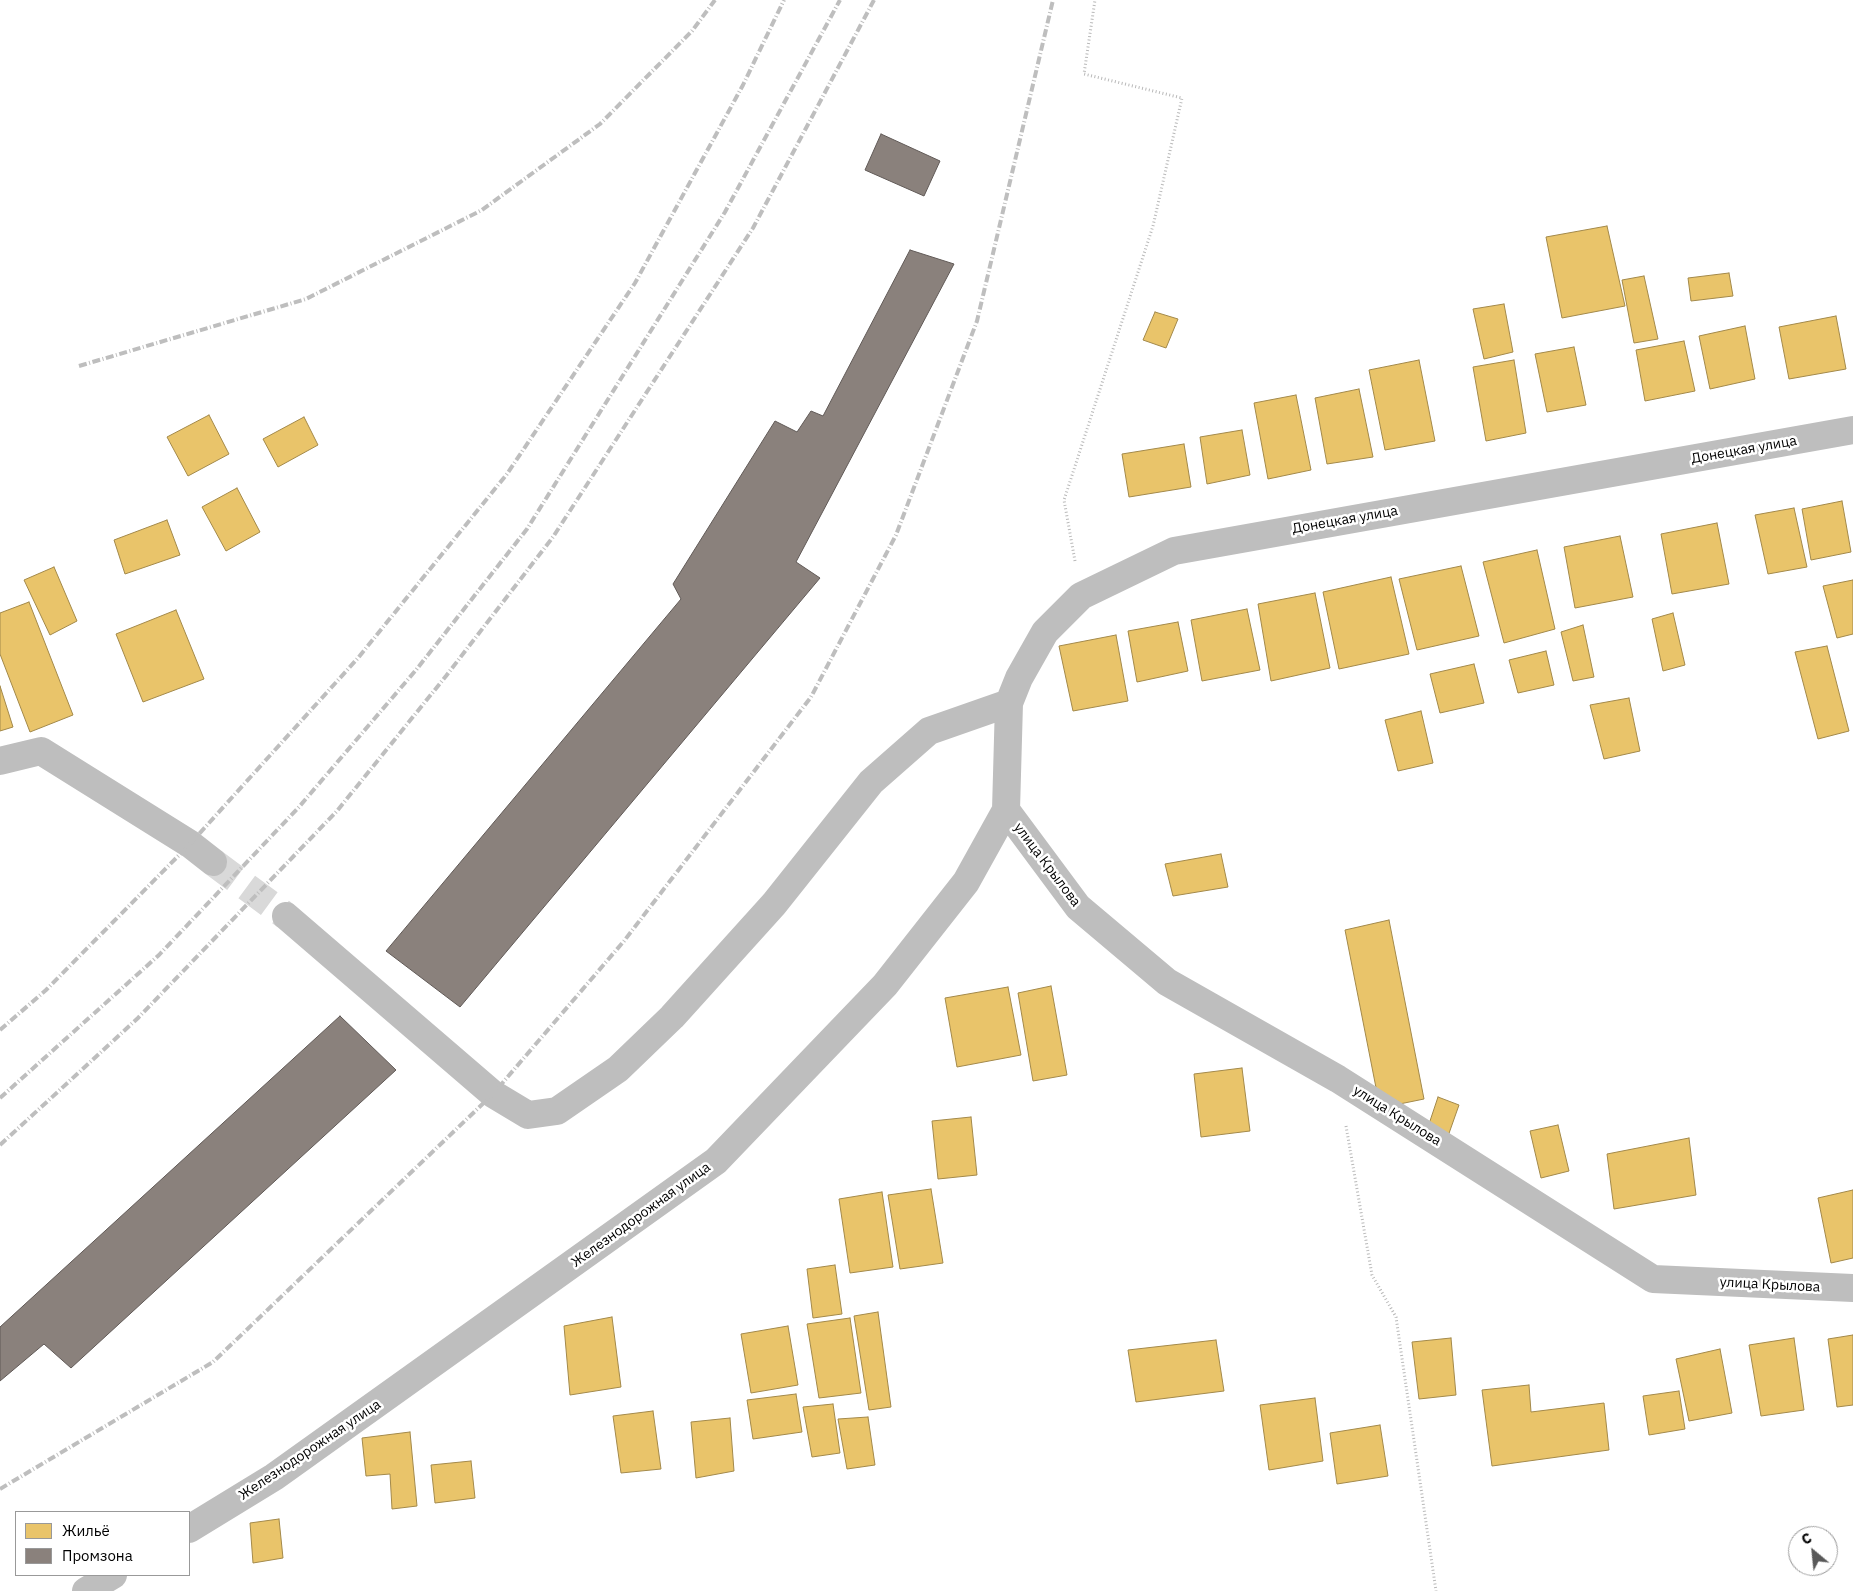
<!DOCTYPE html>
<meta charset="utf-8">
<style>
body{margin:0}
#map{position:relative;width:1853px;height:1591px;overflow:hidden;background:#fff;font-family:"IBM Plex Sans",sans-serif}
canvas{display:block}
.legend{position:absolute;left:15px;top:1511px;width:175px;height:65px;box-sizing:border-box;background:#fff;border:1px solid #999;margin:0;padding:6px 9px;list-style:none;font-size:15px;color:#000}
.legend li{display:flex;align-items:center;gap:10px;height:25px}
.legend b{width:25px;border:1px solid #999}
.north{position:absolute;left:1788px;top:1526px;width:50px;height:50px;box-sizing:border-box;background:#fff;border:1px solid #999;border-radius:50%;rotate:332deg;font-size:14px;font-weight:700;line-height:20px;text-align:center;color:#000}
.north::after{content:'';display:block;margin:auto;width:18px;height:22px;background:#595959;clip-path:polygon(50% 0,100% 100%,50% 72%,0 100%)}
</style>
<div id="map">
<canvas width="1853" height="1591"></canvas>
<ul class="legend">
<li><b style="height:14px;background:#e9c46a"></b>Жильё</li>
<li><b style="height:14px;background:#8a817c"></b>Промзона</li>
</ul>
<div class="north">С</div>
</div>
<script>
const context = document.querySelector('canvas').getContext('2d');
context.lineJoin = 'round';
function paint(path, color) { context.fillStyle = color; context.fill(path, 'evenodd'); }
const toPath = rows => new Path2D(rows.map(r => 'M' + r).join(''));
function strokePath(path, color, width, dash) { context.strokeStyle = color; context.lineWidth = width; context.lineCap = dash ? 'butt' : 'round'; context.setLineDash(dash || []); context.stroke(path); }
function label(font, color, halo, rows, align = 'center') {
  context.font = font + ' "IBM Plex Sans",sans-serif'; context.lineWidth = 5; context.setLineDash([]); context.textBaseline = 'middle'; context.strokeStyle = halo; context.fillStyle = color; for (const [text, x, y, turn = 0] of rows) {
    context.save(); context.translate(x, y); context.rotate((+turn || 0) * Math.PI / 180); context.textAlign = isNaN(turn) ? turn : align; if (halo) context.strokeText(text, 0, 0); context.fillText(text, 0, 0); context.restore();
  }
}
const homes = toPath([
 [1607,226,1625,306,1562,318,1546,237,1607,226],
 [1729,273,1733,296,1691,301,1688,278,1729,273],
 [1644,276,1658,339,1634,343,1622,280,1644,276],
 [1504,304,1513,352,1484,359,1473,309,1504,304],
 [1155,312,1178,319,1166,348,1143,340,1155,312],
 [1836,316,1846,369,1789,379,1779,327,1836,316],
 [1745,326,1755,379,1710,389,1699,336,1745,326],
 [1684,341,1695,391,1645,401,1636,350,1684,341],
 [1574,347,1586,405,1547,412,1535,354,1574,347],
 [1419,360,1435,441,1385,450,1369,370,1419,360],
 [1514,360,1526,433,1486,441,1473,367,1514,360],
 [1359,389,1373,457,1327,464,1315,398,1359,389],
 [1296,395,1311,470,1268,479,1254,403,1296,395],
 [209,415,229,454,188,476,167,437,209,415],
 [304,417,318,445,278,467,263,439,304,417],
 [1242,430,1250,475,1207,484,1200,437,1242,430],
 [1184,444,1191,487,1129,497,1122,454,1184,444],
 [237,488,260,532,226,551,202,507,237,488],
 [1842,501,1851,552,1811,560,1802,509,1842,501],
 [1794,508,1807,567,1768,574,1755,515,1794,508],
 [167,520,180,555,125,574,114,540,167,520],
 [1717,523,1729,584,1672,594,1661,534,1717,523],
 [1620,536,1633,597,1575,608,1564,547,1620,536],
 [1537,550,1555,629,1504,643,1483,562,1537,550],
 [1461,566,1479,636,1417,650,1399,579,1461,566],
 [54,567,77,621,50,635,24,580,54,567],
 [1391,577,1409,654,1339,669,1323,592,1391,577],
 [1853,580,1853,634,1837,638,1823,586,1853,580],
 [1315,593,1330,668,1271,681,1258,604,1315,593],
 [29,602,73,715,30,732,0,654,0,613,29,602],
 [1247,609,1260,670,1202,681,1191,620,1247,609],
 [176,610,204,679,143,702,116,634,176,610],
 [1673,613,1685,665,1663,671,1652,619,1673,613],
 [1178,622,1188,671,1137,682,1128,631,1178,622],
 [1583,625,1594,677,1573,681,1561,632,1583,625],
 [1116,635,1128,701,1073,711,1059,646,1116,635],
 [1827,646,1849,731,1818,739,1795,652,1827,646],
 [1546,651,1554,685,1518,693,1509,660,1546,651],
 [1474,664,1484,703,1440,713,1430,674,1474,664],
 [0,686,13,727,0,731,0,686],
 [1629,698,1640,751,1604,759,1590,705,1629,698],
 [1421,711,1433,763,1398,771,1385,720,1421,711],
 [1221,854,1228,887,1173,896,1165,864,1221,854],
 [1389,920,1424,1099,1380,1108,1345,930,1389,920],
 [1051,986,1067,1075,1033,1081,1018,993,1051,986],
 [1008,987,1021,1055,957,1067,945,998,1008,987],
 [1242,1068,1250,1131,1201,1137,1194,1074,1242,1068],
 [1438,1097,1459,1105,1447,1139,1427,1130,1438,1097],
 [971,1117,977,1175,938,1179,932,1121,971,1117],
 [1558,1125,1569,1171,1541,1178,1530,1131,1558,1125],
 [1689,1138,1696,1195,1614,1209,1607,1154,1689,1138],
 [931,1189,943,1263,900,1269,888,1195,931,1189],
 [1853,1190,1853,1258,1831,1263,1818,1198,1853,1190],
 [882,1192,893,1267,850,1273,839,1199,882,1192],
 [835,1265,842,1314,813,1318,807,1269,835,1265],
 [878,1312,891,1407,869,1410,854,1316,878,1312],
 [612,1317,621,1387,570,1395,564,1326,612,1317],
 [850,1318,861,1393,819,1398,807,1324,850,1318],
 [788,1326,798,1385,751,1393,741,1334,788,1326],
 [1853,1335,1853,1405,1837,1407,1828,1339,1853,1335],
 [1451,1338,1456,1395,1419,1399,1412,1342,1451,1338],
 [1794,1338,1804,1410,1761,1416,1749,1345,1794,1338],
 [1216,1340,1224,1391,1136,1402,1128,1350,1216,1340],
 [1720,1349,1732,1413,1689,1421,1676,1359,1720,1349],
 [1529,1385,1531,1412,1604,1403,1609,1450,1492,1466,1482,1390,1529,1385],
 [1679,1391,1685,1429,1649,1435,1643,1396,1679,1391],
 [796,1394,802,1432,753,1439,747,1400,796,1394],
 [1315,1398,1323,1461,1269,1470,1260,1405,1315,1398],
 [833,1404,840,1453,812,1457,803,1407,833,1404],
 [653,1411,661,1469,621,1473,613,1416,653,1411],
 [868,1417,875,1465,847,1469,838,1419,868,1417],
 [730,1418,734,1471,696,1478,691,1422,730,1418],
 [1380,1425,1388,1476,1337,1484,1330,1433,1380,1425],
 [410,1432,417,1506,392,1509,390,1474,366,1476,362,1438,410,1432],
 [471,1461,475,1498,435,1503,431,1465,471,1461],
 [279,1519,283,1558,253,1563,250,1523,279,1519]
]);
paint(homes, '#e9c46a');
strokePath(homes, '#a3894a', 1);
const industry = toPath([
 [881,134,940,161,924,196,865,170,881,134],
 [910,250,954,264,796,562,820,578,460,1007,386,951,681,599,673,584,775,421,797,432,811,411,823,416,910,250],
 [340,1016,396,1070,71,1368,44,1344,0,1381,0,1327,340,1016]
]);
paint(industry, '#8a817c');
strokePath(industry, '#615a57', 1);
strokePath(toPath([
 [213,862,286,916]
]), '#d9d9d9', 28, [28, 14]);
strokePath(toPath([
 [1075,561,1064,500,1153,226,1182,98,1084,74,1095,0],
 [1346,1126,1372,1275,1396,1317,1436,1591]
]), '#b9b9b9', 3, [1, 2.5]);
strokePath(toPath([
 [0,761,41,751,190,844,213,862],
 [1006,810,1078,907,1167,982,1338,1079,1653,1279,1853,1288],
 [286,916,493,1094,528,1115,557,1111,618,1069,672,1017,774,904,871,782,929,731,1009,703],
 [189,1529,274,1477,716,1161,885,985,966,882,1006,810,1009,703,1019,678,1045,632,1081,596,1174,551,1853,430],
 [86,1591,113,1575]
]), '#bebebe', 28);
strokePath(toPath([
 [79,366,306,299,482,210,600,124,692,31,715,0],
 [0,1030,46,990,190,844,358,658,507,474,635,283,743,85,784,0],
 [0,1098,159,955,299,807,416,670,527,529,725,212,840,0],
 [0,1145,138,1018,337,811,446,676,553,537,753,228,874,0],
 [0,1489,213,1362,493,1094,624,941,811,697,896,535,977,321,1053,0]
]), '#bebebe', 4, [8, 2.5, 1, 2.5]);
label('14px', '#000', '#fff', [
 ["Донецкая улица",1744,450,-10],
 ["Донецкая улица",1345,520,-10],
 ["улица Крылова",1047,865,53],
 ["улица Крылова",1397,1116,32],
 ["Железнодорожная улица",641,1215,-36],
 ["улица Крылова",1770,1285,3],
 ["Железнодорожная улица",310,1450,-34]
]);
</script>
